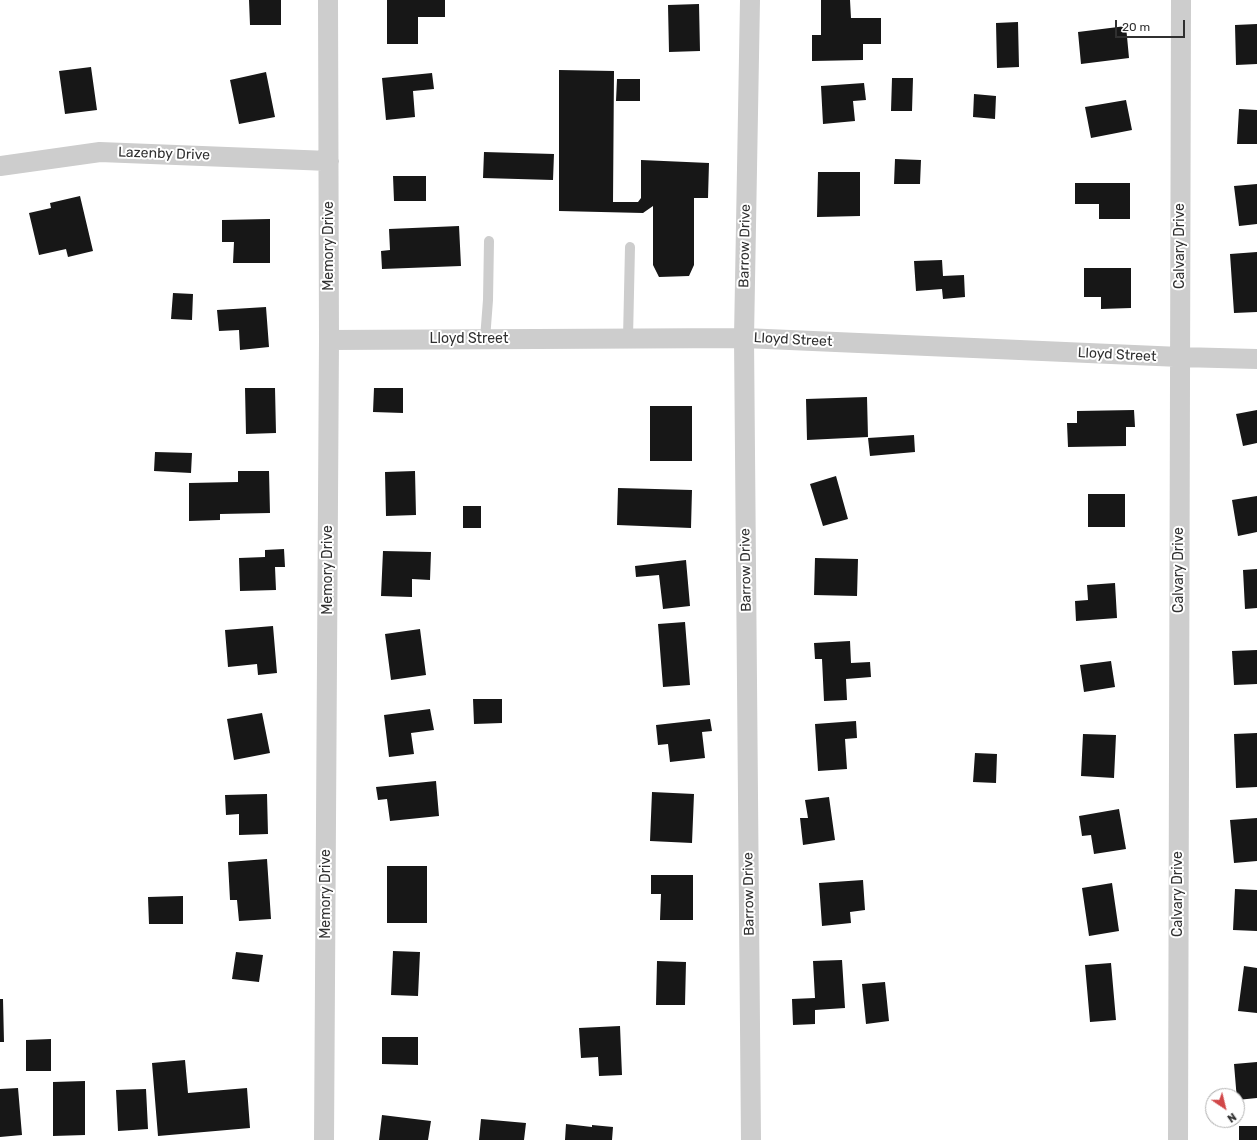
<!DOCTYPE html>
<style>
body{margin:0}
#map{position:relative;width:1257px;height:1140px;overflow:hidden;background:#fff;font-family:Rubik,sans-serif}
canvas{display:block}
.north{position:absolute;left:1205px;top:1088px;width:40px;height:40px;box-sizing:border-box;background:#fff;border:1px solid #acacac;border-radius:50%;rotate:145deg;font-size:11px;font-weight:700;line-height:16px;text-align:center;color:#303030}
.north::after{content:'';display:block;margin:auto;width:14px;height:18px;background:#d14748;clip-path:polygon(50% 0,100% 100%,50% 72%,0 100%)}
.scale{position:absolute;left:1115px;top:20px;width:70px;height:18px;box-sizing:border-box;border:2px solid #303030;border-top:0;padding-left:5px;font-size:12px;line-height:14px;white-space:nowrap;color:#303030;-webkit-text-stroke:3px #fff;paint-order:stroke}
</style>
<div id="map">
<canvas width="1257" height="1140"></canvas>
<div class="north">N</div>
<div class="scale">20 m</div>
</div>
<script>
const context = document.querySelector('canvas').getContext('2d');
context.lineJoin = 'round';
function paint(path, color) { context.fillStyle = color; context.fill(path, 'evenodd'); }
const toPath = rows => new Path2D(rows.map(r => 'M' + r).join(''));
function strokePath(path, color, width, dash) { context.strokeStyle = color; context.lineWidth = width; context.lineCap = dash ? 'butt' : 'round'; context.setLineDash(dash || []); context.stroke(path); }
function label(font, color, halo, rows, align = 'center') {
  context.font = font + ' Rubik,sans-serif'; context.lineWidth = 4; context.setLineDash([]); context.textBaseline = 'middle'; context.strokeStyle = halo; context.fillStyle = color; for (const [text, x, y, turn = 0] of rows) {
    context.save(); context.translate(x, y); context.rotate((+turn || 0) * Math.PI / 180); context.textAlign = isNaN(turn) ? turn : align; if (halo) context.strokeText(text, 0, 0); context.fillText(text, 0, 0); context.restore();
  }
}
paint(toPath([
 [249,0,281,0,281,25,250,25],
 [387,0,445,0,445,17,418,17,418,44,387,44],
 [821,0,850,0,851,18,881,18,881,44,863,44,863,60,812,61,812,35,821,35],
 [699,4,700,51,669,52,668,5],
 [1018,22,1019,67,997,68,996,23],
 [1257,24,1257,64,1236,65,1235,25],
 [1126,26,1129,58,1081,64,1078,32],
 [91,67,97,110,65,114,59,71],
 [559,70,614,71,613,202,638,202,641,198,641,160,709,163,708,198,694,198,694,265,689,276,659,277,653,265,653,206,643,213,559,211],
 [266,72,275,117,239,124,230,80],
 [432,73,434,89,413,91,415,117,386,120,382,78],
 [892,78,913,78,912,111,891,111],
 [617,79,640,79,640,101,616,101],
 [864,83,866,100,853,101,855,121,823,124,821,86],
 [974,94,996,96,995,119,973,117],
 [1126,100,1132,130,1091,138,1085,107],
 [1239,109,1257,110,1257,144,1237,144],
 [484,152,554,154,553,180,483,178],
 [895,159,921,160,920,184,894,184],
 [818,172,860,172,860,216,817,217],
 [393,176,426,176,426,201,394,201],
 [1075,183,1130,183,1130,219,1099,219,1099,204,1075,204],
 [1257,184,1257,224,1239,226,1234,186],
 [80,196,93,251,68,257,66,249,39,255,29,213,51,208,50,203],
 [270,219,270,263,233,263,234,242,222,242,222,220],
 [459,226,461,266,382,269,381,251,390,250,389,229],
 [1257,252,1257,312,1234,313,1230,254],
 [942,260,943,276,964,275,965,297,943,299,942,289,916,291,914,261],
 [1084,268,1131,268,1131,308,1101,309,1101,297,1084,297],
 [173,293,193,294,192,320,171,319],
 [266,307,269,347,240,350,239,330,219,331,217,310],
 [245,388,275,388,276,433,246,434],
 [374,388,403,388,403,413,373,412],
 [867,397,868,437,807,440,806,399],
 [650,406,692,406,692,461,650,461],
 [1134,410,1135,427,1126,427,1126,446,1068,447,1067,423,1077,423,1077,411],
 [1257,410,1257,443,1243,446,1236,414],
 [914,435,915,452,870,456,868,438],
 [155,452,192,453,191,473,154,471],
 [238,471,269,471,270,513,220,514,220,520,189,521,189,483,238,482],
 [415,471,416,515,386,516,385,472],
 [836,476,848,519,823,526,810,484],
 [618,488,692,490,691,528,617,525],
 [1088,494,1125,494,1125,527,1088,527],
 [1257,496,1257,532,1238,536,1232,500],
 [463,506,481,506,481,528,463,528],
 [284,549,285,567,275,567,276,590,240,591,239,558,265,557,265,550],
 [383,551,431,552,430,580,412,579,412,597,381,596],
 [815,558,858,559,857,596,814,595],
 [686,560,690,606,663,609,659,575,636,577,635,566],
 [1257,569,1257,608,1245,609,1243,570],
 [1115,583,1117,618,1076,621,1075,601,1088,600,1087,585],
 [685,622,690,685,663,687,658,624],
 [273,626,277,673,258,675,257,664,228,667,225,630],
 [420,629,426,675,391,680,385,634],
 [850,641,851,663,870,662,871,677,846,679,847,700,824,701,822,659,815,659,814,643],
 [1257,650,1257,684,1234,685,1232,651],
 [1111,661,1115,687,1084,692,1080,665],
 [473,699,502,699,502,723,474,724],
 [430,709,434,730,411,733,414,754,389,757,384,715],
 [262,713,270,753,234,760,227,719],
 [710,719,712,731,702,732,705,758,670,762,668,744,658,745,656,725],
 [856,721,857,738,845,739,847,769,818,771,815,724],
 [1257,733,1257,787,1236,788,1234,734],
 [1083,734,1116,735,1114,778,1081,776],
 [975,753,997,754,996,783,973,782],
 [436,781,439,816,390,821,387,799,378,800,376,787],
 [652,792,694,794,692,843,650,841],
 [267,794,268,834,239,835,239,814,226,815,225,795],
 [829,797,835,840,803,845,800,818,808,818,805,800],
 [1119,809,1126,849,1094,854,1091,835,1082,836,1079,816],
 [1257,818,1257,861,1234,863,1230,820],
 [267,859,271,919,239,921,237,900,230,900,228,862],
 [387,866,427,866,427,923,387,923],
 [651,875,693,875,693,920,660,920,661,894,651,894],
 [863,880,865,910,850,912,851,923,822,926,819,883],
 [1112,883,1119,931,1089,936,1082,888],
 [1235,889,1257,890,1257,931,1233,930],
 [183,896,183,924,149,924,148,897],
 [393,951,420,952,418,996,391,995],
 [236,952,263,955,259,982,232,979],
 [842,960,845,1008,815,1010,815,1024,793,1025,792,999,815,998,813,961],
 [657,961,686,962,685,1005,656,1005],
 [1111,963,1116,1020,1090,1022,1085,965],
 [1244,966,1257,968,1257,1013,1238,1011],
 [885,982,889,1021,866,1024,862,984],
 [0,999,3,999,4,1042,0,1042],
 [620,1026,622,1075,599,1076,598,1057,581,1058,579,1028],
 [382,1037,418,1037,418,1065,382,1064],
 [51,1039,51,1071,26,1071,26,1040],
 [185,1060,188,1093,247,1088,250,1128,158,1136,152,1063],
 [1257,1062,1257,1098,1237,1100,1234,1064],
 [85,1081,85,1135,53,1136,53,1082],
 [18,1088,22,1135,0,1137,0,1089],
 [146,1089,148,1129,118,1131,116,1090],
 [382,1115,431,1121,428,1140,379,1140],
 [481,1119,526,1123,524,1140,479,1140],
 [566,1124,592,1127,592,1125,613,1127,612,1140,565,1140],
 [1239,1126,1257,1126,1257,1140,1239,1140]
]), '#171717');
strokePath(toPath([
 [628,338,630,247],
 [485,339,488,300,489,241]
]), '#cdcdcd', 10);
strokePath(toPath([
 [750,0,744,338,751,1140],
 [0,166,100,152,329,161],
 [329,340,744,338,1180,357,1257,359],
 [324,1140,329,340,328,0],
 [1178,1140,1181,0]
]), '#cdcdcd', 20);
label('14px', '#303030', '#fff', [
 ["Lazenby Drive",164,154,2],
 ["Memory Drive",329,246,-90],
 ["Barrow Drive",745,246,-89],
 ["Calvary Drive",1180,246,-90],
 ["Lloyd Street",469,339],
 ["Lloyd Street",793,340,3],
 ["Lloyd Street",1117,355,3],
 ["Memory Drive",328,570,-90],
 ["Barrow Drive",746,570,-91],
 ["Calvary Drive",1179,570,-90],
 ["Memory Drive",326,894,-90],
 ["Barrow Drive",749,894,-91],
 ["Calvary Drive",1178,894,-90]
]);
</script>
